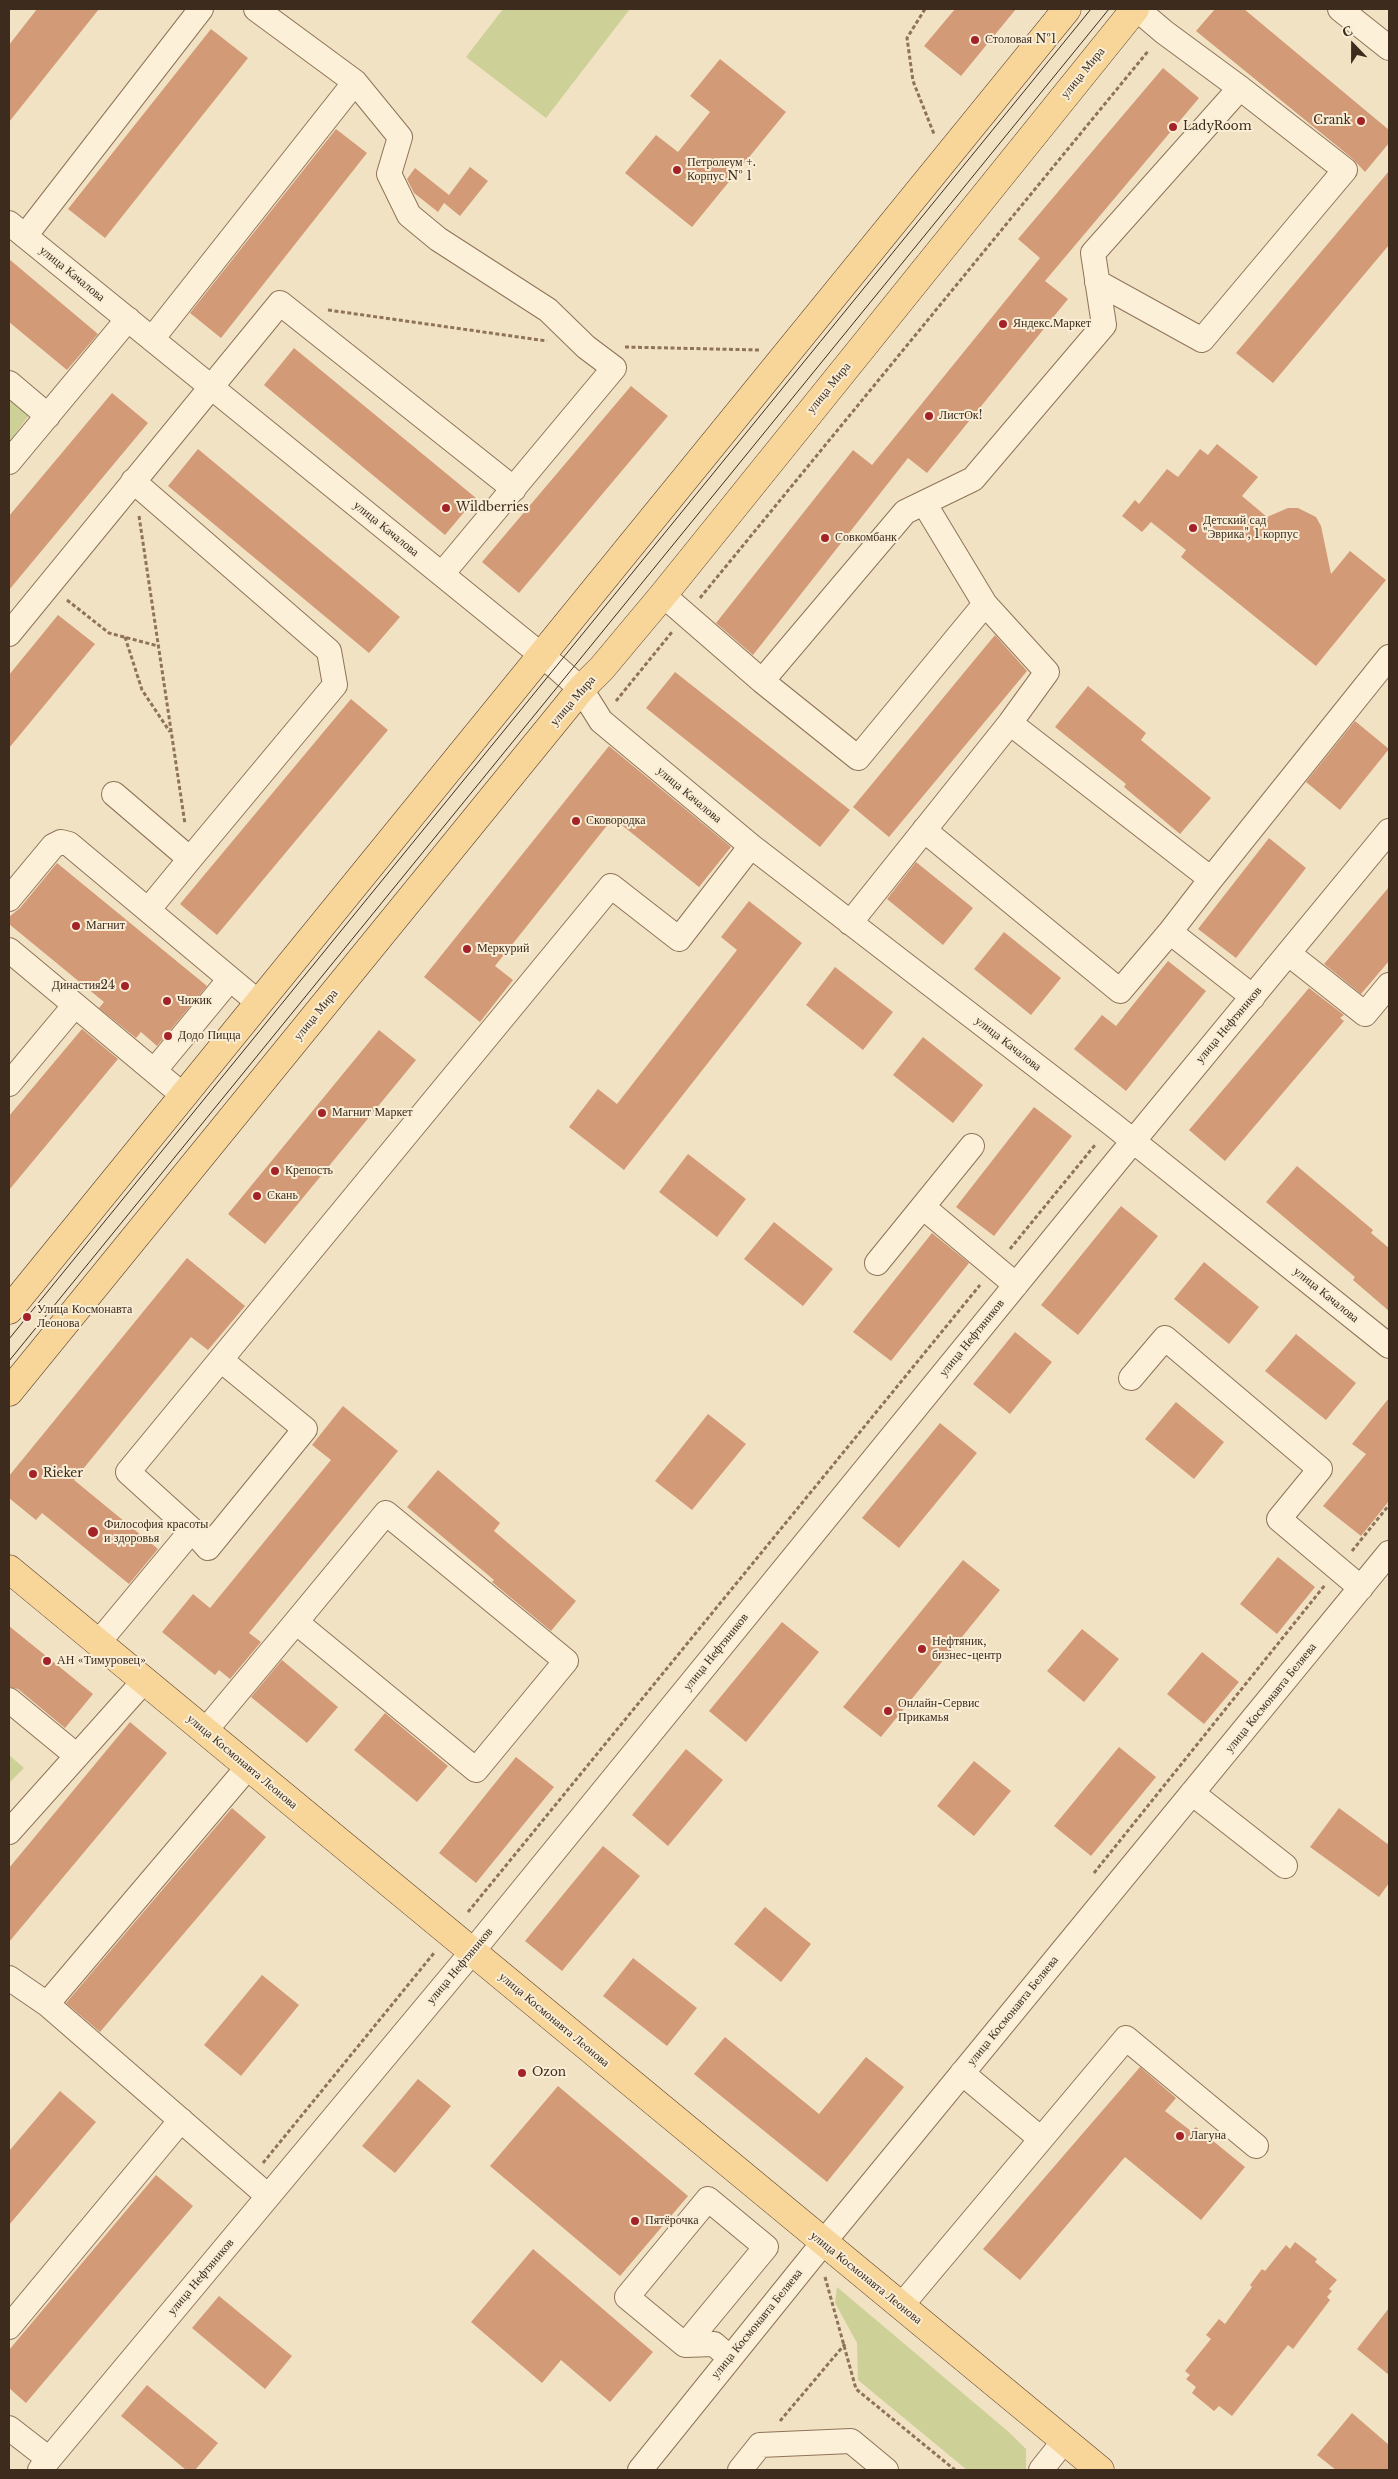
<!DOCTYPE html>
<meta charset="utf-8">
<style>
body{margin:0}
#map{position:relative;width:1398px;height:2479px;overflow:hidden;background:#f2e2c4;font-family:"Libre Baskerville",serif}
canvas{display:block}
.frame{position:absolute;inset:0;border:10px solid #3d2c1e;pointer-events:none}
.north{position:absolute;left:1328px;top:20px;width:50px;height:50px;-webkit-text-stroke:4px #f9edd5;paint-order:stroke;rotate:338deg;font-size:14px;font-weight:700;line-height:20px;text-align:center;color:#3d2c1e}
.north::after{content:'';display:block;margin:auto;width:18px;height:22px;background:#3d2c1e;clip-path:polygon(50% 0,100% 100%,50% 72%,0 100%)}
</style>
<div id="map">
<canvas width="1398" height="2479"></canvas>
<div class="frame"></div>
<div class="north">С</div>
</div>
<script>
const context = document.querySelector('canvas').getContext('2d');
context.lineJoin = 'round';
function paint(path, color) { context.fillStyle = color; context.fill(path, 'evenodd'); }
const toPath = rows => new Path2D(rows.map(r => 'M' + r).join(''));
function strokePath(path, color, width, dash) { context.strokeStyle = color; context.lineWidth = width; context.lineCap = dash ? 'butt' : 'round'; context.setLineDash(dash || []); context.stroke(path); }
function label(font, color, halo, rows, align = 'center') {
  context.font = font + ' "Libre Baskerville",serif'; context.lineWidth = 4; context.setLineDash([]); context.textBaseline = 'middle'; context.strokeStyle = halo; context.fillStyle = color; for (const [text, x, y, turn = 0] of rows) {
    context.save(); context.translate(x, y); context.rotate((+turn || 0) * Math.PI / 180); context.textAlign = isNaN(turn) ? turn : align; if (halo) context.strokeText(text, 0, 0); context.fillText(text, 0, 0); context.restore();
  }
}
paint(toPath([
 [503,9,630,9,546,118,466,57],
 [9,395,31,413,9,442],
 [9,1755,24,1768,9,1783],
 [837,2287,1010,2433,1026,2449,1026,2470,967,2470,858,2380,857,2343,835,2303]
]), '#cdd197');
paint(toPath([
 [37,9,99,9,9,122,9,45],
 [955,9,1016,9,961,76,924,46],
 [1215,9,1244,9,1389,130,1389,143,1365,172,1353,159,1196,31],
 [211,29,248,58,105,238,68,209],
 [720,59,786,112,692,227,625,173,656,135,678,152,710,112,690,96],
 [1163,68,1199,98,1045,281,1068,299,927,473,908,458,753,655,716,623,853,450,872,465,1040,258,1018,239],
 [336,129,367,153,221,338,190,313],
 [470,167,488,181,460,216,444,203,438,212,414,193,407,179,415,168,449,195],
 [1389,171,1389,245,1273,383,1236,353],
 [9,259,98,334,67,370,9,322],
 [294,348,476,498,445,535,264,385],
 [631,386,668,416,519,593,482,562],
 [112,393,148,423,9,590,9,516],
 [1217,444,1258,477,1242,496,1267,517,1288,508,1298,508,1316,517,1321,526,1331,574,1350,551,1386,580,1316,666,1181,557,1186,550,1151,522,1142,532,1122,516,1135,500,1139,504,1167,469,1178,477,1200,449,1208,455],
 [198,449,400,617,369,653,168,486],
 [58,615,95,644,9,748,9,675],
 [995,635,1027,671,889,837,853,807],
 [675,672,850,810,820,847,646,708],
 [1088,686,1146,733,1141,740,1211,798,1180,834,1124,787,1126,784,1055,727],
 [351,699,388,730,217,935,180,904],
 [1355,721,1389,749,1340,810,1306,782],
 [609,746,731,847,699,887,613,818,495,966,513,980,480,1022,424,977],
 [1269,838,1306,868,1236,958,1198,929],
 [916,862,973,908,943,945,887,899],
 [57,863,207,986,157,1046,141,1032,136,1038,99,1008,104,1002,9,924,9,917,20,908],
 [1389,887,1389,961,1361,994,1324,964],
 [749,901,802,943,624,1170,569,1127,598,1089,617,1104,737,950,721,937],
 [1004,932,1061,978,1031,1015,974,969],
 [1168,961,1206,991,1126,1091,1074,1049,1102,1015,1116,1026],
 [835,967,893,1012,863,1050,806,1005],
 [1309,988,1344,1015,1340,1018,1344,1021,1225,1161,1189,1130],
 [82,1029,118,1059,9,1190,9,1116],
 [379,1030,416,1060,265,1244,228,1214],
 [923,1037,983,1085,953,1123,893,1075],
 [1034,1107,1072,1136,994,1236,956,1207],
 [688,1154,746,1199,717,1237,659,1192],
 [1297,1166,1373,1230,1371,1233,1389,1248,1389,1311,1353,1280,1355,1277,1266,1202],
 [1121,1206,1158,1236,1078,1335,1041,1305],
 [774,1222,833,1269,803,1306,744,1259],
 [932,1233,969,1263,891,1361,853,1332],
 [187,1258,245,1306,208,1350,191,1337,74,1480,158,1549,129,1584,42,1513,36,1520,9,1498,9,1476],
 [1204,1262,1259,1307,1229,1344,1174,1299],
 [1015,1332,1052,1362,1010,1414,973,1384],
 [1296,1334,1356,1383,1326,1420,1265,1371],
 [1389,1398,1389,1501,1361,1536,1323,1506,1366,1454,1352,1444],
 [1176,1402,1224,1442,1194,1479,1145,1439],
 [343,1406,398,1451,249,1633,261,1642,230,1679,219,1670,215,1675,162,1632,193,1594,210,1608,331,1460,312,1445],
 [708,1414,746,1444,692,1510,655,1481],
 [940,1423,977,1453,899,1548,862,1518],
 [438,1470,500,1523,494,1531,576,1601,551,1631,492,1582,494,1580,407,1507],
 [1278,1557,1315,1587,1277,1634,1240,1604],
 [963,1560,1000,1590,881,1737,843,1707],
 [782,1622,819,1652,746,1742,709,1711],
 [9,1626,93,1694,65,1728,18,1689,9,1687],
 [1082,1629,1119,1659,1084,1702,1047,1671],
 [1202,1652,1239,1682,1204,1724,1167,1694],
 [282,1660,338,1707,307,1743,251,1697],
 [385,1713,448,1766,417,1802,354,1750],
 [130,1722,167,1753,9,1942,9,1868],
 [1119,1747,1156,1777,1091,1856,1054,1826],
 [686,1749,723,1780,668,1846,632,1815],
 [516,1757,554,1787,476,1883,439,1853],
 [974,1761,1011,1791,974,1836,937,1806],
 [232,1808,266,1837,100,2032,66,2003],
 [1339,1808,1389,1845,1389,1883,1379,1897,1310,1847],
 [603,1846,640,1876,562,1971,525,1941],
 [765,1907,811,1944,781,1982,734,1944],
 [633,1958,697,2008,667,2046,603,1996],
 [262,1975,299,2005,241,2076,204,2045],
 [725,2037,819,2114,866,2057,904,2087,827,2182,694,2074],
 [1140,2067,1176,2098,1165,2111,1191,2131,1196,2127,1245,2167,1201,2220,1125,2157,1020,2280,983,2249],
 [418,2079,451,2106,395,2173,362,2146],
 [558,2086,688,2196,620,2276,490,2166],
 [60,2091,96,2122,9,2225,9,2151],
 [156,2175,193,2206,26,2403,9,2388,9,2350],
 [1295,2242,1317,2259,1315,2262,1337,2280,1329,2289,1332,2291,1327,2297,1330,2300,1293,2349,1288,2345,1232,2416,1219,2406,1214,2411,1192,2393,1196,2387,1186,2379,1190,2375,1185,2371,1211,2339,1206,2335,1219,2319,1225,2324,1252,2287,1250,2285,1262,2269,1265,2271,1286,2245,1290,2249],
 [533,2249,653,2352,610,2402,561,2360,542,2383,471,2322],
 [219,2296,292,2356,265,2389,192,2328],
 [1389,2308,1389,2375,1357,2349],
 [147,2385,218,2443,195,2470,186,2470,121,2416],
 [1352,2413,1389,2445,1389,2470,1336,2470,1317,2455]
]), '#d39a77');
const minor = toPath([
 [256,9,355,82,400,137,389,174,409,215,438,239,548,310,586,347,614,368,442,574],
 [1340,9,1389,48],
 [9,223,556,667,581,689,601,721,751,846,1112,1124,1389,1346],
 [25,236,201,9],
 [1097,282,1202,340,1345,170,1240,88],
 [152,339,355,82],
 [9,383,48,416],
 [9,462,128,319],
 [663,595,762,681,905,512,973,479,1104,325,1093,253,1240,88,1164,32,1137,9],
 [9,634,280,303,514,489],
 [762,681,858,758,985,604,924,503],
 [1010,723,1211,879,1170,932,1253,997],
 [114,794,190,859,335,685,329,651,133,481],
 [924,830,1120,991,1170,932],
 [1211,879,1389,657],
 [9,899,53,846,61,842,69,844,259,1003],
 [148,910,190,859],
 [850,923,1010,723,1047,672,985,604],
 [9,950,75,1005],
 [1289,954,1365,1014,1389,985],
 [154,1071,230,979],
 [9,1084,75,1005,184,1096],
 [923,1207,1016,1285],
 [877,1263,972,1146],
 [1131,1378,1165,1338,1320,1469,1279,1519,1361,1588],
 [192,1530,208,1548,305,1429,221,1360],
 [98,1643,192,1530,128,1472,611,886,679,939,751,846],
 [9,1700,77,1756],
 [205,1731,296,1622,476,1770,566,1661,386,1513,296,1622],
 [1192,1793,1285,1866],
 [9,1832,144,1681],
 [9,1978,47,2004,268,2196],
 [47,2004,248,1767],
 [962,2073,1041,2139],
 [901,2306,1126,2038,1256,2146],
 [9,2327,181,2120],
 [685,2345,766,2247,708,2199,627,2297,685,2345,714,2344,730,2358],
 [9,2428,49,2459],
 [40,2470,472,1952,1116,1162,1389,831],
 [640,2470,823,2243,1389,1553],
 [740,2470,760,2445,851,2441,886,2470],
 [1041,2470,1064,2441]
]);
const major = toPath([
 [9,1310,1067,9],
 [9,1392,581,689,602,668,663,595,1135,9],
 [9,1569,1100,2470]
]);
strokePath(minor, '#8f7359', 26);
strokePath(major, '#5c412d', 29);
strokePath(toPath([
 [925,9,907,38,913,81,934,134],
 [328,310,547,341],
 [625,347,759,350],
 [139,516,185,824],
 [700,598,1149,50],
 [67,600,109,633,158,646],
 [125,637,142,690,170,732],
 [616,701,672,632],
 [1010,1249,1095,1145],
 [1352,1551,1389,1505],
 [1094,1873,1325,1585],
 [468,1912,980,1285],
 [263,2163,434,1953],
 [825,2277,856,2389,955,2470],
 [780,2421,845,2344]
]), '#8f7359', 3, [4, 2.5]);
strokePath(minor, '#fcf0d9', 24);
strokePath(major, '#f8d69a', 28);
strokePath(toPath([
 [9,1339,1091,9],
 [9,1361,1109,9]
]), '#3d2c1e', 1);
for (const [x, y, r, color] of [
 [975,40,5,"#a32329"],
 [1361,121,5,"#a32329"],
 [1173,127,5,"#a32329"],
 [677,170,5,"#a32329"],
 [1003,324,5,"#a32329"],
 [929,416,5,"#a32329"],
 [446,508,5,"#a32329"],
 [1193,528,5,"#a32329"],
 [825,538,5,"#a32329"],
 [576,821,5,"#a32329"],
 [76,926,5,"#a32329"],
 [467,949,5,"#a32329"],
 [125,986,5,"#a32329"],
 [167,1001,5,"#a32329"],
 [168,1036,5,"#a32329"],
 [322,1113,5,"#a32329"],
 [275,1171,5,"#a32329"],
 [257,1196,5,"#a32329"],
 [27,1317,5,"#a32329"],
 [33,1474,5,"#a32329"],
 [93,1532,6,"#a32329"],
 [922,1649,5,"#a32329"],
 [47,1661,5,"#a32329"],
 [888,1711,5,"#a32329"],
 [522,2073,5,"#a32329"],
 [1180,2136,5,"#a32329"],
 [635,2221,5,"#a32329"]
]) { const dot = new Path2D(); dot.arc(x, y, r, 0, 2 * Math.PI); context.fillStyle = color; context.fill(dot); strokePath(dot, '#f9edd5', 2); }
label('12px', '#3d2c1e', '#f9edd5', [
 ["Столовая №1",985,40],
 ["Crank",1351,121,"right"],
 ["LadyRoom",1183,127],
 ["Петролеум +.",687,163],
 ["Корпус № 1",687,177],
 ["Яндекс.Маркет",1013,324],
 ["ЛистОк!",939,416],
 ["Wildberries",456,508],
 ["Детский сад",1203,521],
 ["\"Эврика\", 1 корпус",1203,535],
 ["Совкомбанк",835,538],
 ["Сковородка",586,821],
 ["Магнит",86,926],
 ["Меркурий",477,949],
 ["Династия24",115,986,"right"],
 ["Чижик",177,1001],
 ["Додо Пицца",178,1036],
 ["Магнит Маркет",332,1113],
 ["Крепость",285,1171],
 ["Скань",267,1196],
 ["Улица Космонавта",37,1310],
 ["Леонова",37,1324],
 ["Rieker",43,1474],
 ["Философия красоты",104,1525],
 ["и здоровья",104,1539],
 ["Нефтяник,",932,1642],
 ["бизнес-центр",932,1656],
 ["АН «Тимуровец»",57,1661],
 ["Онлайн-Сервис",898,1704],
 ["Прикамья",898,1718],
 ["Ozon",532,2073],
 ["Лагуна",1190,2136],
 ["Пятёрочка",645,2221]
], 'left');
label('12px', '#3d2c1e', '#f9edd5', [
 ["улица Мира",1083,73,-51],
 ["улица Качалова",72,274,39],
 ["улица Мира",829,388,-51],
 ["улица Качалова",386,529,39],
 ["улица Мира",573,701,-49],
 ["улица Качалова",689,795,40],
 ["улица Мира",316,1015,-51],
 ["улица Нефтяников",1229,1025,-50],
 ["улица Качалова",1008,1044,38],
 ["улица Качалова",1326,1295,39],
 ["улица Нефтяников",972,1338,-51],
 ["улица Нефтяников",716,1652,-51],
 ["улица Космонавта Беляева",1271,1698,-51],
 ["улица Космонавта Леонова",242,1762,40],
 ["улица Нефтяников",460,1966,-50],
 ["улица Космонавта Беляева",1013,2011,-51],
 ["улица Космонавта Леонова",554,2020,40],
 ["улица Нефтяников",201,2277,-50],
 ["улица Космонавта Леонова",866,2278,39],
 ["улица Космонавта Беляева",757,2324,-51]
]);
</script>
